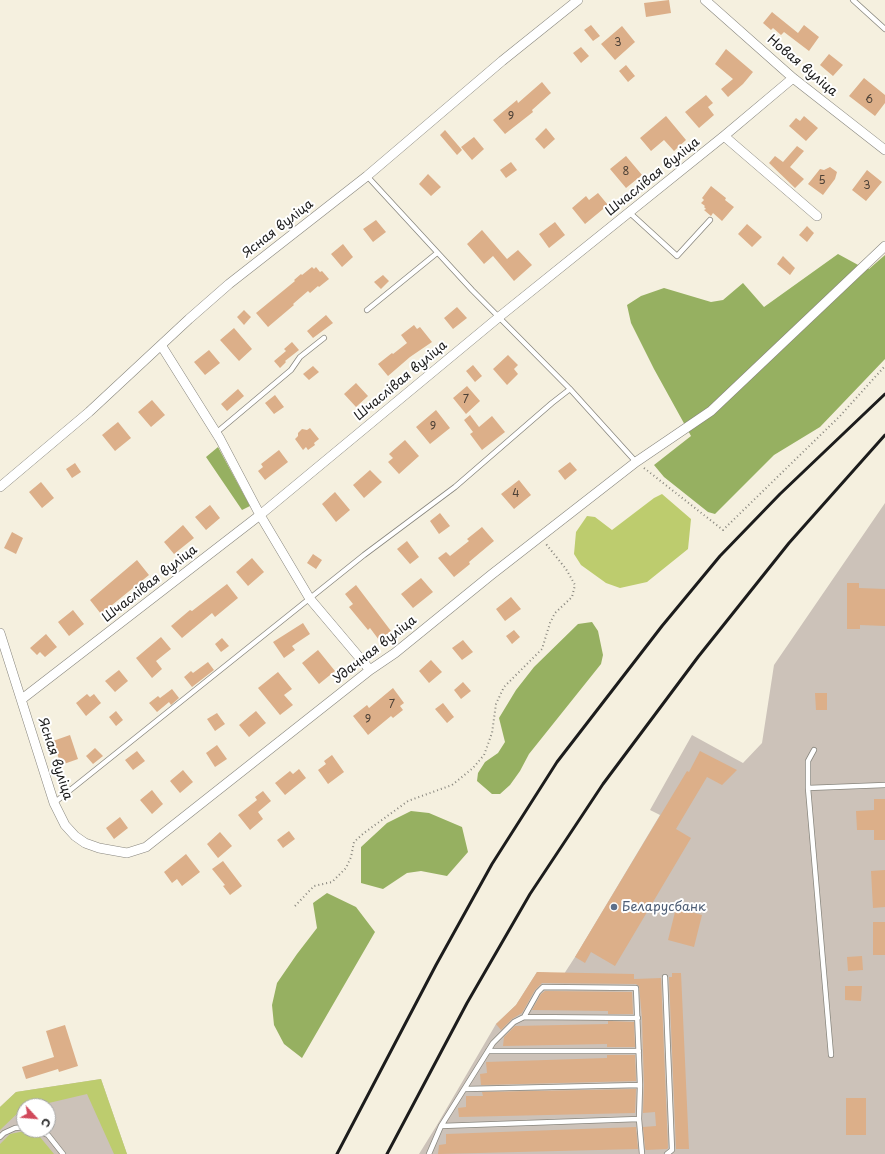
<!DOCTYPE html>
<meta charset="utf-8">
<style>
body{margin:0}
#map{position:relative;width:885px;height:1154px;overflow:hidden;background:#f5f0df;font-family:"Playpen Sans",sans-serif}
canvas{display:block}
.north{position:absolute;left:16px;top:1098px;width:40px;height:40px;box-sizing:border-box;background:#fff;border:1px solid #a4a4a4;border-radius:50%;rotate:116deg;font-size:11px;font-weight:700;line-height:16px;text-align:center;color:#1c1c1c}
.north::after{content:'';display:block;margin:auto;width:14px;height:18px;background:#d1495b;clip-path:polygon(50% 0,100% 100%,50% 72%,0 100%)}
</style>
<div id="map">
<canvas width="885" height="1154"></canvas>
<div class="north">С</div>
</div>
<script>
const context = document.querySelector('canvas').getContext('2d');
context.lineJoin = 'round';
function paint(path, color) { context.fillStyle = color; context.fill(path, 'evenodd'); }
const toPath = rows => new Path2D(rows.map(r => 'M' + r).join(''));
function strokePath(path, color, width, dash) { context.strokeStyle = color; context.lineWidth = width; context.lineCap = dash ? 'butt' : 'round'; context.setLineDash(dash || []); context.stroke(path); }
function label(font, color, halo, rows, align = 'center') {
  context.font = font + ' "Playpen Sans",sans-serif'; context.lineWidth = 4; context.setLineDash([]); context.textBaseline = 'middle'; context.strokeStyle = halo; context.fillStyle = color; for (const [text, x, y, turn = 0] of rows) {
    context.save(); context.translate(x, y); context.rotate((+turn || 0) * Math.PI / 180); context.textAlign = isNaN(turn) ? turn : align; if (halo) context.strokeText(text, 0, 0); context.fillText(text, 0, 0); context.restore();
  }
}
paint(toPath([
 [885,503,885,1154,419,1154,437,1125,496,1024,516,1005,537,972,564,974,575,957,660,815,650,810,692,735,743,763,762,743,774,665],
 [101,1079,127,1154,0,1154,0,1107,16,1092],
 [24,1106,48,1106,48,1130,24,1130]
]), '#ccc2b9');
paint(toPath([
 [662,494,691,519,688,549,647,582,620,588,606,583,581,565,574,554,576,532,587,516,595,517,612,530,654,498],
 [101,1079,127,1154,114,1154,87,1094,36,1106,24,1106,24,1109,22,1109,0,1130,0,1107,16,1092],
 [20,1132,30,1132,40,1137,54,1154,0,1154,0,1144,10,1134]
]), '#bdcc6e');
paint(toPath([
 [838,254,860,266,869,269,885,255,885,359,820,427,774,455,715,514,708,512,664,477,654,465,691,436,654,369,631,323,627,305,641,296,664,288,711,302,723,300,743,283,764,307],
 [218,447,250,506,242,510,206,457],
 [592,622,598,631,603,655,601,664,529,754,520,771,510,785,500,794,492,794,477,781,478,773,485,762,498,753,505,742,499,718,516,690,534,667,578,624],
 [411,811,429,813,462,827,468,852,447,876,421,871,407,873,383,889,361,883,361,847,387,823],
 [327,893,356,907,375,932,302,1058,284,1044,274,1025,272,1005,277,983,297,954,317,928,313,903]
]), '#96b061');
paint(toPath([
 [669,0,671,13,646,17,644,3],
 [772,12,798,33,804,25,819,37,809,51,784,32,781,35,773,28,771,30,763,23],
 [591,25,600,36,593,41,584,30],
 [622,26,635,42,615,60,601,44],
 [581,47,589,56,581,63,573,53],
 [726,49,753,72,743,84,728,97,721,89,733,79,715,64],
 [829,54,843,65,833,76,820,65],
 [626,65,635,76,628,82,619,71],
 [864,78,885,95,885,103,875,116,849,96],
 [542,82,551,93,532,110,533,112,505,134,493,120,517,100,518,103],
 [706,95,713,103,708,107,714,115,699,128,685,112],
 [666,116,686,140,674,151,664,140,651,151,640,138],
 [804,116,818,128,806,141,789,126,796,118,800,121],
 [546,128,555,139,544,149,535,139],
 [445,130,462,150,457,155,440,135],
 [474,137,484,149,472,160,461,147],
 [797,146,804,151,790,167,804,179,795,188,769,163,775,156,783,162],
 [626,156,642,175,626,188,610,169],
 [511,162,517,170,506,178,500,170],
 [830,167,837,172,835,179,823,195,808,184,820,169,824,170],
 [867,170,882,182,866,201,852,190],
 [428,174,441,187,431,196,419,184],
 [711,186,726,198,725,200,734,207,722,221,713,213,711,216,704,210,706,209,704,207,705,206,701,203,704,200,702,198],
 [598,193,608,205,585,224,572,208,586,196,589,200],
 [376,220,386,232,373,242,363,229],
 [555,222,565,235,549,248,539,234],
 [747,224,762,237,752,247,738,234],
 [807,226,814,233,807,242,799,235],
 [482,230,507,259,518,250,532,265,514,281,493,256,484,264,467,244],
 [343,244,353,257,342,267,331,254],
 [783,256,795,268,790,275,777,264],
 [312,267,314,269,316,267,320,272,322,271,329,279,319,287,318,286,310,293,308,291,293,304,294,305,268,327,256,313,295,281,294,280,301,274,302,275],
 [383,275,389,281,381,289,374,282],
 [457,307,467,318,453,329,444,318],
 [244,310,251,317,244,325,237,317],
 [326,315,333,323,313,338,307,331],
 [414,325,417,329,420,327,432,342,410,357,388,376,378,364,392,353,393,354,407,343,401,335],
 [234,328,252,349,239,361,220,340],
 [292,342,299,350,285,361,286,362,280,368,274,361,286,351,284,349],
 [209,350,220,363,205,375,194,362],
 [508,355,518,365,514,369,518,374,507,385,493,369],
 [473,365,482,376,475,382,466,371],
 [313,366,319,372,309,380,303,374],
 [356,383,368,396,356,407,344,394],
 [467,386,480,401,466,414,453,398],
 [238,389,244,396,227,411,221,404],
 [275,395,284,407,274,414,265,403],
 [152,400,165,415,151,427,138,412],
 [436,410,450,428,430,444,416,427],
 [470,415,479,427,492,416,505,432,482,450,470,434,473,432,464,420],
 [118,422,131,438,115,451,102,435],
 [310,428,319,439,314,443,315,445,308,450,306,447,303,450,295,439,298,436,298,433,302,429,307,430],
 [405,440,419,456,399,474,388,462,393,458,389,454],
 [279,450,288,462,265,480,258,471,263,467,261,464],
 [570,462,577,470,565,480,558,471],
 [75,463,81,472,72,478,66,469],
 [370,470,382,482,364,498,353,485],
 [519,480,531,495,514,509,501,494],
 [41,482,54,498,42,508,29,492],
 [335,492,350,510,336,522,322,504],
 [210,505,220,518,206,530,195,517],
 [440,513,450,526,439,534,430,521],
 [183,525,194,538,174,554,164,542],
 [482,527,494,541,469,562,470,564,454,577,438,558,446,552,450,556,469,541,467,539],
 [12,532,23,538,16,554,4,548],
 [407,541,419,557,410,564,397,549],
 [313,554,322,560,316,569,307,563],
 [252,558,264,572,248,586,236,572],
 [137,560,149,575,101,614,90,600],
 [421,578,433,592,413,608,401,594],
 [847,583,859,583,859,588,885,589,885,626,860,625,860,629,847,629],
 [227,584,238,598,215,617,212,613,182,638,171,626,190,610,192,611],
 [356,585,391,631,379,640,370,628,368,630,349,607,353,604,345,594],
 [511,597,521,609,505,621,496,609],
 [73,610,84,624,69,636,58,622],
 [303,623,310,634,292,646,295,650,284,658,273,642],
 [514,630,520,637,512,644,506,636],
 [46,634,57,647,45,657,40,652,37,655,30,648],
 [161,637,171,649,156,661,162,669,152,678,136,658],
 [222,638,229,646,221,652,215,644],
 [463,640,473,652,462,660,452,648],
 [318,650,335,671,319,684,302,663],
 [431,660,442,672,429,683,419,671],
 [208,662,214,670,192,687,184,677,191,671,193,673],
 [119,670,128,681,115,692,105,681],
 [278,672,292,689,284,695,293,705,280,715,258,688],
 [463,682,471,691,461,699,454,690],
 [393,688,404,703,400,706,403,710,393,718,391,716,368,735,353,716,367,705,369,708],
 [172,689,179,698,171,705,169,702,157,712,149,703,158,696,160,698],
 [815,693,827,693,827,710,816,710],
 [87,694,90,697,94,694,101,703,86,716,76,703],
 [443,703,454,717,447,723,435,709],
 [116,711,123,720,116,726,109,717],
 [256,711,266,723,249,737,239,725],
 [217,713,225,724,215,731,207,719],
 [70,735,78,759,61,765,53,741],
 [217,745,227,759,215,767,206,753],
 [95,748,103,756,93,764,86,756],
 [137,751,145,761,133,770,125,760],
 [700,751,737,770,722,785,707,777,676,829,691,838,615,966,591,952,585,963,575,957,687,771,689,772],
 [332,755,344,772,328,784,318,770,326,764,324,761],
 [299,769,306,778,285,795,275,783,290,771,293,774],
 [183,770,193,782,180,793,170,781],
 [152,790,163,804,152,814,140,800],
 [263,791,271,801,258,812,263,819,250,830,238,815,257,800,255,797],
 [874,799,885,799,885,840,874,840,874,830,857,830,856,811,874,810],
 [120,817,128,828,114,839,106,828],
 [289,831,295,839,283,848,277,840],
 [220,832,232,846,218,858,207,844],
 [186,854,200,872,182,886,177,879,172,883,164,872],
 [223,861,242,886,230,895,223,886,225,885,212,869],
 [885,870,885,907,873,908,871,871],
 [676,908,702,915,694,947,668,940],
 [873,922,885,922,885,955,873,955],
 [862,956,863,970,848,971,847,957],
 [537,972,634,974,634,979,661,978,668,1148,667,1149,646,1150,645,1148,643,1127,656,1126,655,1112,643,1113,644,1085,642,1018,639,986,636,984,542,983,535,990,522,1013,512,1019,501,1030,496,1024,516,1005],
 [672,973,681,973,689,1149,676,1149,669,977,672,977],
 [845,986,862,986,861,1001,845,1000],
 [545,991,632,992,633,1014,608,1014,608,1011,532,1010,541,994],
 [608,1021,634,1022,635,1047,607,1047,607,1044,503,1046,504,1037,515,1026,608,1024],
 [65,1025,78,1066,59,1072,58,1069,26,1079,22,1067,54,1057,46,1031],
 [607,1055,635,1055,636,1081,481,1085,480,1074,487,1073,486,1062,607,1058],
 [636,1089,635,1113,459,1117,458,1108,466,1107,466,1096,483,1096,482,1092],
 [846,1098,866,1098,866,1135,846,1135],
 [636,1127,638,1149,438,1154,439,1145,446,1144,446,1134]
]), '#dcaf89');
const service = toPath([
 [853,0,885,29],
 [367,176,472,290,570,389,636,462],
 [630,213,677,256,710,220],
 [367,310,437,253],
 [216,433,291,370,300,357,324,338],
 [814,750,808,761,808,788,831,1055],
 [808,788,885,785],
 [54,803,364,555,455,487,552,403,570,389],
 [665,977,672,1150,667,1154],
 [524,1017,538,992,543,987,636,988,640,1085,639,1119,642,1154],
 [488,1051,639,1051],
 [465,1089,640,1085],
 [441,1126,639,1119],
 [35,1130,48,1135,63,1154],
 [0,1137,4,1133,15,1128,24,1127],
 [429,1154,441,1126,493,1043,514,1022,524,1017,638,1018]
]);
const minor = toPath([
 [705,0,793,78,885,150],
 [724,136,817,216],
 [161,345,220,439,260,515,310,599,370,670],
 [0,487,89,412,189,319,229,284,367,176,502,61,578,0],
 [0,633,54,803,65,825,75,836,85,843,99,848,127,853,146,847,370,670,395,653,491,575,636,462,711,411,885,246],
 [22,699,260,515,499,317,724,136,793,78]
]);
strokePath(service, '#88867e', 6);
strokePath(minor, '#88867e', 10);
strokePath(toPath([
 [644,468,723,530,840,416,885,366],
 [295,906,314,886,332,882,346,868,351,857,354,842,364,833,408,801,452,785,473,768,484,755,492,733,496,704,504,687,542,649,550,623,555,613,572,597,575,585,566,569,546,544]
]), '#88867e', 2, [1, 3]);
strokePath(service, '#fff', 4.5);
strokePath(minor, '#fff', 9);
strokePath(toPath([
 [337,1154,436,965,492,864,557,762,662,626,720,556,780,494,885,394],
 [387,1154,467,1003,530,894,603,784,698,657,789,543,885,435]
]), '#1c1c1c', 3);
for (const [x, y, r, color] of [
 [614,907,4,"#5c6f8a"]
]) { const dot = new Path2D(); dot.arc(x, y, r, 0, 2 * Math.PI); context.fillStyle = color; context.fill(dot); strokePath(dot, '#fff', 1.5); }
label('11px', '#4c4137', null, [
 ["3",618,43],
 ["6",869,100],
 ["9",511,117],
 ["8",626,172],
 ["5",822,181],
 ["3",867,186],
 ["7",466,400],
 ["9",433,427],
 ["4",516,494],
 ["7",392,705],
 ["9",368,720]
]);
label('13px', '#1c1c1c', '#fff', [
 ["Новая вуліца",802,66,40],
 ["Шчаслівая вуліца",653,177,-39],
 ["Ясная вуліца",278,229,-38],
 ["Шчаслівая вуліца",401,381,-40],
 ["Шчаслівая вуліца",150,584,-38],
 ["Удачная вуліца",375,650,-38],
 ["Ясная вуліца",55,759,72]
]);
label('13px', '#4e5e75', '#fff', [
 ["Беларусбанк",622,907]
], 'left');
</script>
